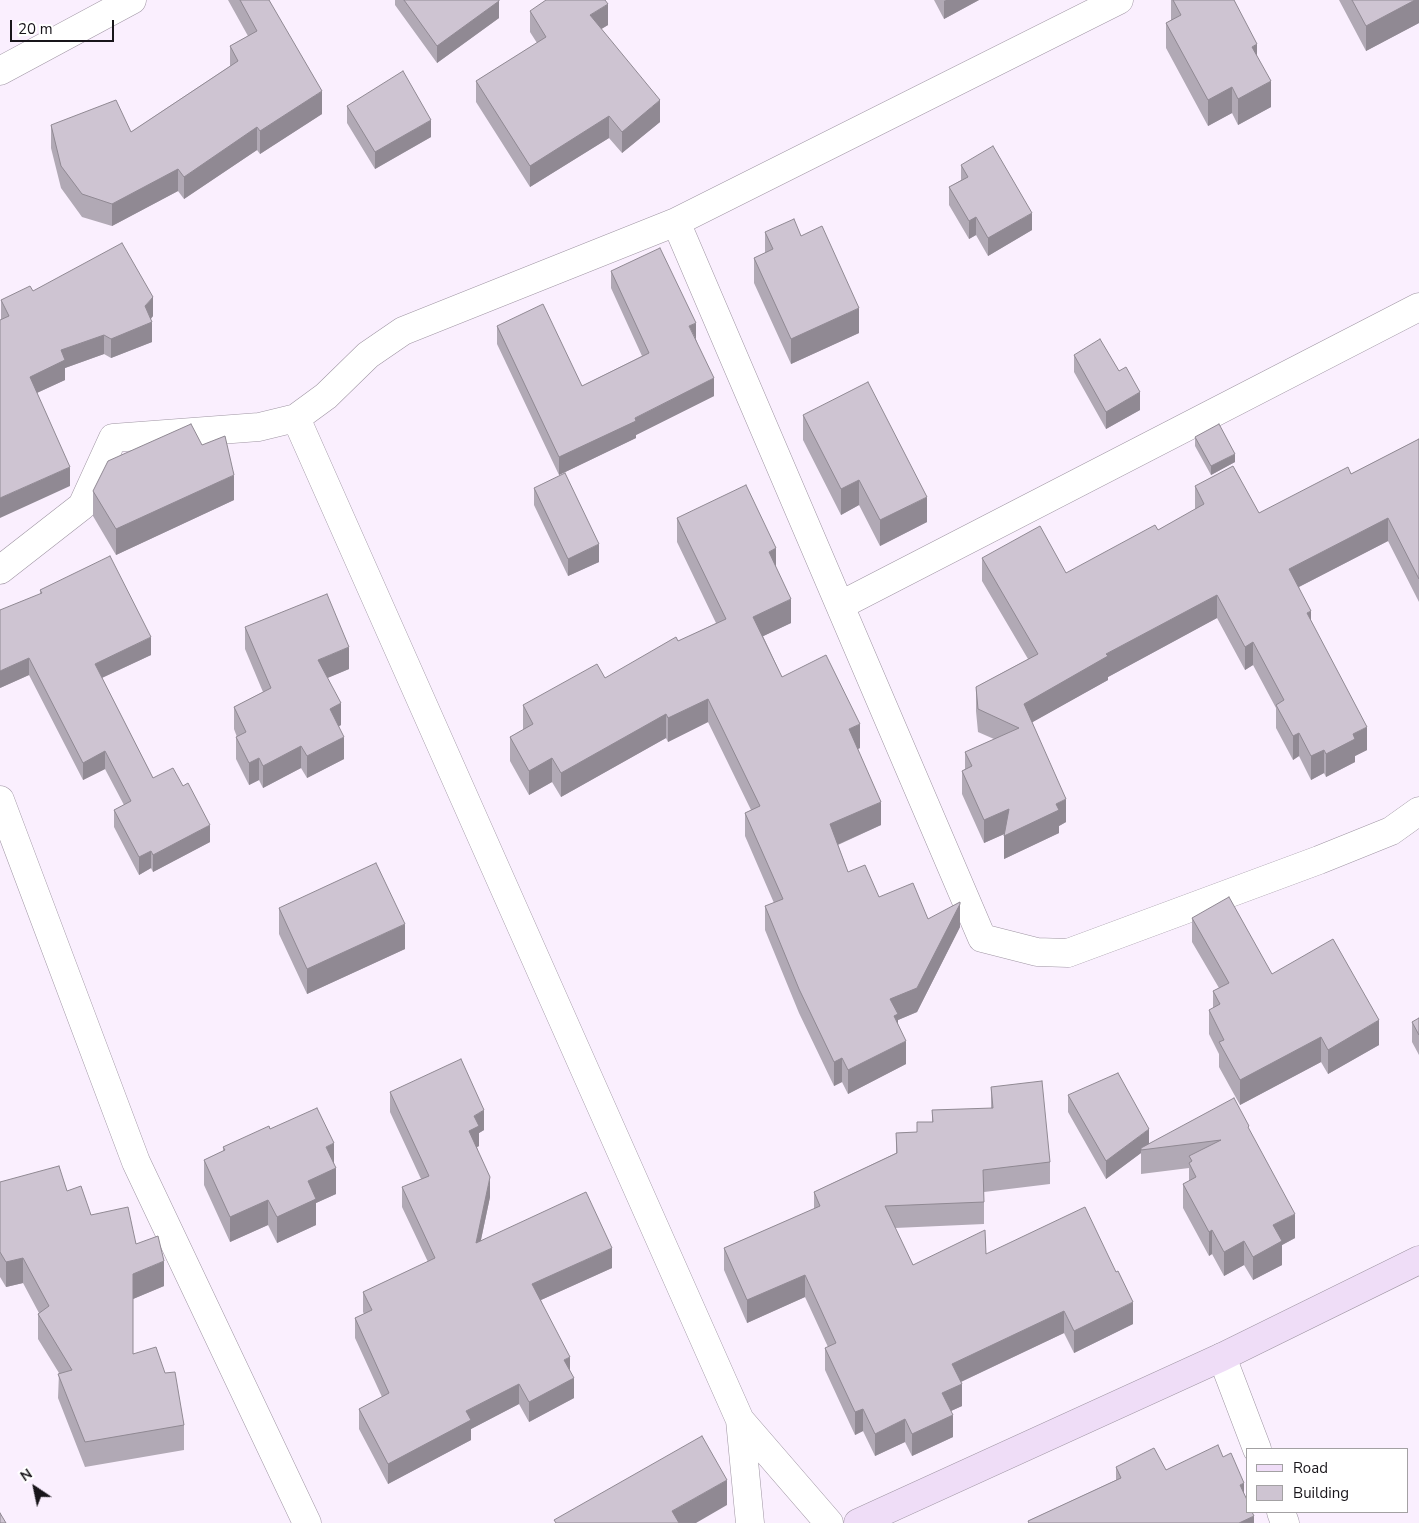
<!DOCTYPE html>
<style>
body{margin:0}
#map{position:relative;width:1419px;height:1523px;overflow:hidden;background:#faeffe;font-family:"Nunito Sans",sans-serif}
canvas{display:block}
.legend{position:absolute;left:1246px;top:1448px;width:162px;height:65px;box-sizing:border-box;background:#fff;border:1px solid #a3a1a3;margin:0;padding:6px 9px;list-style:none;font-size:15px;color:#18151a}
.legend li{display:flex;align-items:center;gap:10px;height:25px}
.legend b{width:25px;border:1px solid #a3a1a3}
.north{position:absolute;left:10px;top:1463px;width:50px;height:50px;-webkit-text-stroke:4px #fff;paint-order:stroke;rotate:326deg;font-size:14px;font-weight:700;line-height:20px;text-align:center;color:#18151a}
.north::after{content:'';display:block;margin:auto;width:18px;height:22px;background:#18151a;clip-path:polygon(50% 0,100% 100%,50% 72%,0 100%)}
.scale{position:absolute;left:10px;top:20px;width:104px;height:22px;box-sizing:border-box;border:2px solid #18151a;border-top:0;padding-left:6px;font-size:15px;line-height:18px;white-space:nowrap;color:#18151a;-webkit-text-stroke:4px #fff;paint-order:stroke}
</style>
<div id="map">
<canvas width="1419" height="1523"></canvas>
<ul class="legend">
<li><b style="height:6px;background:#efddf7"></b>Road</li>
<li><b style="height:14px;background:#cec4d2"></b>Building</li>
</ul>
<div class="north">N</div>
<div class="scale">20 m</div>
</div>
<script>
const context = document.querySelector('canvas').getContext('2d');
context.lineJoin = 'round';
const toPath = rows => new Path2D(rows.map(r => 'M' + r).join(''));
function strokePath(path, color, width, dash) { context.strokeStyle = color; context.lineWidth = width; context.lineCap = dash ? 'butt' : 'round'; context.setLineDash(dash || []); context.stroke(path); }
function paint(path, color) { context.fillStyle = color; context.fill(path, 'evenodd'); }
const street = toPath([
 [0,71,132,0],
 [676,222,982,938,1037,952,1068,953,1319,860,1391,831,1419,811],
 [296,418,740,1420,829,1523],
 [0,570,82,506,113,438,259,427,296,418,326,396,368,355,403,331,676,222,1119,0],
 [841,605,1419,307],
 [0,800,136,1162,307,1523],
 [1222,1357,1257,1449],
 [740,1420,750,1523],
 [1281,1512,1285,1523]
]);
const secondary = toPath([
 [858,1523,1222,1357,1419,1260]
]);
strokePath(street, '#9f95a3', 29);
strokePath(secondary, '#9f95a3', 29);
strokePath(street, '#fff', 28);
strokePath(secondary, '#efddf7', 28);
paint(toPath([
 [228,0,269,0,322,114,260,154,257,150,184,199,178,191,112,226,82,217,61,188,51,148,51,125,131,132,230,66,230,46,248,36],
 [395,0,499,0,499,18,437,63,395,5],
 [934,0,979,0,944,19],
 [1171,0,1234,0,1257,56,1271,107,1238,125,1232,113,1208,126,1166,48,1166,23,1171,20],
 [1339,0,1419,0,1419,23,1366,51],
 [530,11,608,25,601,29,660,122,622,153,609,138,530,187,476,102,476,81,537,43,530,32],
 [347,106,431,137,375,169,347,123],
 [961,165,1032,230,988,256,976,235,969,239,949,205,949,187,961,180],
 [765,232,801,236,859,333,791,364,754,283,754,258,765,253],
 [611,271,696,339,714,396,636,435,636,438,559,475,497,344,497,326,582,386,642,356,611,288],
 [33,291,153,316,151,319,152,342,111,358,104,354,65,368,65,380,37,393,70,486,1,319,1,300],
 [1074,355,1140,410,1106,429,1074,372],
 [803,415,927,522,880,546,859,505,841,515,803,440],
 [1195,437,1235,462,1211,475,1195,446],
 [1419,439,1419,602,1388,541,1299,587,1311,621,1367,750,1355,756,1355,762,1326,777,1324,773,1311,780,1299,756,1293,760,1276,728,1276,708,1253,665,1245,670,1217,618,1108,677,1108,680,1032,722,1066,822,1059,826,1059,833,1004,859,1004,834,984,843,962,794,962,771,965,769,965,752,994,739,978,732,976,711,976,687,1028,659,982,581,982,558,1066,573,1158,530,1195,510,1195,486,1259,513,1351,474],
 [202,445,234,500,116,555,93,516,93,491],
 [534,488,599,562,568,576,534,505],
 [677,518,776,568,791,623,763,636,782,677,860,748,858,749,881,825,838,845,848,872,879,897,928,919,960,927,917,1012,898,1020,898,1024,906,1064,848,1094,842,1082,834,1086,799,1013,765,930,765,906,774,903,745,836,745,813,751,810,708,722,668,742,666,738,561,797,552,782,529,795,510,761,510,737,523,730,523,705,605,678,716,623,677,542],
 [40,590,151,655,102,678,153,778,210,842,153,872,151,868,139,875,114,827,114,810,124,805,105,769,83,780,29,675,0,688,40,594],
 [245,627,349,669,327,678,341,725,339,726,344,759,307,778,301,768,263,788,259,780,249,785,236,759,236,737,237,737,234,729,234,707,263,692,245,649],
 [279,908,405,949,307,994,279,934],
 [1192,918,1272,974,1379,1045,1328,1074,1321,1062,1240,1105,1219,1067,1219,1054,1209,1034,1209,1010,1213,1008,1213,991,1219,988,1192,942],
 [1419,1018,1419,1055,1412,1042,1412,1022],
 [991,1087,1050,1162,1050,1184,984,1192,984,1224,895,1228,913,1265,986,1254,1133,1324,1074,1353,1064,1333,961,1382,962,1406,951,1411,953,1437,912,1456,905,1442,875,1456,863,1431,855,1435,825,1370,825,1348,828,1347,805,1297,747,1323,724,1270,724,1248,814,1209,814,1192,896,1153,896,1133,917,1132,932,1122,932,1110,991,1109],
 [390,1092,484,1130,479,1133,479,1146,477,1147,490,1197,481,1240,612,1268,541,1300,570,1372,574,1398,529,1422,519,1404,471,1429,471,1440,388,1484,359,1429,359,1409,382,1397,355,1338,355,1318,364,1314,363,1312,363,1292,428,1262,402,1207,402,1187,421,1179,390,1112],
 [1068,1095,1149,1144,1249,1130,1295,1238,1282,1245,1282,1265,1253,1280,1244,1265,1224,1276,1212,1254,1209,1256,1183,1208,1183,1184,1189,1181,1189,1168,1141,1174,1141,1153,1106,1179,1068,1112],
 [270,1129,334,1163,336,1194,316,1203,316,1225,277,1243,268,1225,230,1242,204,1185,204,1160,223,1151,223,1147],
 [0,1182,67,1191,91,1215,136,1244,164,1286,133,1299,133,1354,165,1373,184,1425,184,1450,85,1467,58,1398,59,1373,38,1339,38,1314,39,1313,23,1283,6,1287,0,1277],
 [1223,1457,1244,1494,1254,1523,1028,1523,1028,1521,1116,1480,1116,1467,1166,1470]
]), '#b1a9b5');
paint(toPath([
 [946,0,979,0,944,19,944,1],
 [1415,0,1419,0,1419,23,1366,51,1366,26],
 [499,1,499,18,437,63,437,46],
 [608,4,608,25,590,36,590,15],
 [1257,44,1257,69,1252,47],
 [1271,81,1271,107,1238,125,1238,99],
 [1232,87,1232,113,1208,126,1208,100],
 [322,91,322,114,260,154,260,131],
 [660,100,660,122,622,153,622,132],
 [609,116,609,138,530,187,530,166],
 [431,120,431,137,375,169,375,152],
 [257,127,257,150,184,199,184,177],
 [178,169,178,191,112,226,112,204],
 [1032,213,1032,230,988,256,988,238],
 [976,217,976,235,969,239,969,221],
 [153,297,153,316,145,325,145,306],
 [859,308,859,333,791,364,791,339],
 [152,322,152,342,111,358,111,339],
 [696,323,696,340,689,326],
 [104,335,104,354,65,368,65,380,30,396,30,377,61,350],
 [714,378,714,396,636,435,636,438,559,475,559,457],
 [1140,392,1140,410,1106,429,1106,412],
 [1235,454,1235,462,1211,475,1211,466],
 [70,467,70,486,0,518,0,498],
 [234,475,234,500,116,555,116,529],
 [859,480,859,505,841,515,841,489],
 [927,497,927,522,880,546,880,520],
 [1388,518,1388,541,1289,592,1289,569],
 [599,544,599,562,568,576,568,559],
 [776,548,776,572,769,552],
 [1217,595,1217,618,1108,677,1108,680,1024,727,1024,704,1106,654],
 [791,599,791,623,753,641,753,617],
 [1311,611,1311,634,1307,613],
 [151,637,151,655,95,681,95,664],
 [1253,642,1253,665,1245,670,1245,647],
 [349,647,349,669,318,682,318,660],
 [29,658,29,675,0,688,0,671],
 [708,699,708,722,668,742,668,718],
 [341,703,341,725,330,731,330,709],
 [666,714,666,738,561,797,561,773],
 [860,724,860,748,849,753,849,729],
 [1367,727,1367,750,1355,756,1355,762,1326,777,1326,754,1353,734],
 [1299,733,1299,756,1293,760,1293,736],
 [344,737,344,759,307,778,307,756],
 [301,746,301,768,263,788,263,766],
 [1324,750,1324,773,1311,780,1311,756],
 [105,751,105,769,83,780,83,763],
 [259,758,259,780,249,785,249,763],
 [552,758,552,782,529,795,529,771],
 [1066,799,1066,822,1059,826,1059,833,1004,859,1004,836,1056,804],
 [881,802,881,825,830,848,830,824],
 [1009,809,1009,832,984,843,984,820],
 [210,825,210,842,153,872,153,855],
 [151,851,151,868,139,875,139,857],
 [960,904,960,927,917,1012,898,1020,898,1038,890,999],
 [405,924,405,949,307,994,307,969],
 [1379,1020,1379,1045,1328,1074,1328,1050],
 [1321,1037,1321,1062,1240,1105,1240,1080],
 [906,1041,906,1064,848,1094,848,1070],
 [842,1058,842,1082,834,1086,834,1062],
 [484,1110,484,1130,479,1133,479,1146,469,1151,469,1131,474,1116],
 [1149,1129,1149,1147,1141,1148,1141,1153,1106,1179,1106,1161],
 [334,1143,334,1169,326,1147],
 [336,1168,336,1194,316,1203,316,1225,277,1243,277,1217,308,1181],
 [490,1177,490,1197,476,1263,476,1243],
 [268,1200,268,1225,230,1242,230,1217],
 [1295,1214,1295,1238,1282,1245,1282,1265,1253,1280,1253,1257,1273,1225],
 [1212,1230,1212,1254,1209,1256,1209,1232],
 [1244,1241,1244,1265,1224,1276,1224,1252],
 [612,1248,612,1268,532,1304,532,1284],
 [23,1258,23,1283,6,1287,6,1262],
 [164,1261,164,1286,133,1299,133,1274],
 [805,1275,805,1297,747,1323,747,1300],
 [1133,1302,1133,1324,1074,1353,1074,1331],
 [1064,1311,1064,1333,952,1386,952,1364],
 [570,1357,570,1377,564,1360],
 [574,1378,574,1398,529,1422,529,1402],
 [519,1384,519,1404,471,1429,471,1440,388,1484,388,1464,466,1411],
 [962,1384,962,1406,942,1415,942,1393],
 [863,1409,863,1431,855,1435,855,1412],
 [953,1415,953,1437,912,1456,912,1434],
 [905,1419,905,1442,875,1456,875,1434],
 [727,1480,727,1505,696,1523,672,1523,672,1511],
 [1244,1483,1244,1502,1240,1485],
 [1254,1516,1254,1523,1239,1523]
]), '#908993');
const building = toPath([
 [240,0,269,0,322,91,260,131,257,127,184,177,178,169,112,204,82,194,61,166,51,125,116,100,131,132,238,61,230,46,257,31,240,0],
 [404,0,499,0,499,1,437,46,404,0],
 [546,0,605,0,608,4,590,15,660,100,622,132,609,116,530,166,476,81,546,37,530,11,546,0],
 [1173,0,1234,0,1257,44,1252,47,1271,81,1238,99,1232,87,1208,100,1166,23,1181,15,1173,0],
 [1352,0,1415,0,1366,26,1352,0],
 [403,71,431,120,375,152,347,106,403,71],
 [993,146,1032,213,988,238,976,217,969,221,949,187,968,177,961,165,993,146],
 [794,219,801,236,822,226,859,308,791,339,754,258,773,249,765,232,794,219],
 [122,243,153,297,145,306,152,322,111,339,104,335,61,350,65,360,30,377,70,467,0,498,0,320,9,316,1,300,30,286,33,291,122,243],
 [660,248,696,323,689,326,714,378,635,418,636,421,559,457,497,326,543,304,582,386,649,353,611,271,660,248],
 [1100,339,1119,371,1126,367,1140,392,1106,412,1074,355,1100,339],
 [868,382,927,497,880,520,859,480,841,489,803,415,868,382],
 [191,424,202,445,225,436,234,475,116,529,93,491,108,461,191,424],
 [1219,424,1235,454,1211,466,1195,437,1219,424],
 [1419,439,1419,579,1388,518,1289,569,1311,611,1307,613,1367,727,1353,734,1355,739,1326,754,1324,750,1311,756,1299,733,1293,736,1276,705,1284,700,1253,642,1245,647,1217,595,1106,654,1108,656,1024,704,1066,799,1056,804,1059,810,1004,836,1009,809,984,820,962,771,972,766,965,752,1019,728,978,709,976,687,1038,654,982,558,1040,526,1066,573,1155,525,1158,530,1204,504,1195,486,1233,466,1259,513,1348,467,1351,474,1419,439],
 [565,473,599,544,568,559,534,488,565,473],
 [746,485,776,548,769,552,791,599,753,617,782,677,826,655,860,724,849,729,881,802,830,824,848,872,865,865,879,897,913,883,928,919,960,902,960,904,917,988,890,999,898,1014,894,1016,906,1041,848,1070,842,1058,834,1062,799,989,765,906,783,899,745,813,760,806,708,699,668,718,666,714,561,773,552,758,529,771,510,737,533,724,523,705,597,664,605,678,676,637,678,641,726,619,677,518,746,485],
 [110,556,151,637,95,664,153,778,173,768,183,786,188,783,210,825,153,855,151,851,139,857,114,810,131,801,105,751,83,763,29,658,0,671,0,610,42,593,40,590,110,556],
 [327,594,349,647,318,660,341,703,330,709,344,737,307,756,301,746,263,766,259,758,249,763,236,737,246,732,234,707,271,688,245,627,327,594],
 [376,863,405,924,307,969,279,908,376,863],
 [1229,897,1272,974,1333,939,1379,1020,1328,1050,1321,1037,1240,1080,1219,1042,1224,1040,1209,1010,1220,1004,1213,991,1229,983,1192,918,1229,897],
 [1419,1018,1419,1035,1412,1022,1419,1018],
 [461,1059,484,1110,474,1116,479,1126,469,1131,490,1177,476,1243,586,1192,612,1248,532,1284,570,1357,564,1360,574,1378,529,1402,519,1384,466,1411,471,1420,388,1464,359,1409,389,1393,355,1318,372,1310,363,1292,435,1258,402,1187,429,1176,390,1092,461,1059],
 [1118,1073,1149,1129,1106,1161,1068,1095,1118,1073],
 [1042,1081,1050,1162,983,1170,984,1202,885,1206,913,1265,985,1230,986,1254,1085,1207,1116,1272,1118,1271,1133,1302,1074,1331,1064,1311,952,1364,962,1384,942,1393,953,1415,912,1434,905,1419,875,1434,863,1409,855,1412,825,1348,836,1343,805,1275,747,1300,724,1248,820,1206,814,1192,897,1153,896,1133,917,1132,917,1122,933,1122,932,1110,993,1108,991,1087,1042,1081],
 [1234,1098,1249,1126,1248,1127,1295,1214,1273,1225,1282,1241,1253,1257,1244,1241,1224,1252,1212,1230,1209,1232,1183,1184,1196,1177,1189,1163,1192,1161,1189,1156,1221,1140,1141,1150,1141,1148,1234,1098],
 [317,1108,334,1143,326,1147,336,1168,308,1181,316,1199,277,1217,268,1200,230,1217,204,1160,225,1150,223,1147,269,1126,270,1129,317,1108],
 [59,1166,67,1191,81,1186,91,1215,128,1207,136,1244,158,1236,164,1261,133,1274,133,1354,156,1347,165,1373,175,1372,184,1425,85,1442,58,1374,72,1370,38,1314,49,1306,23,1258,6,1262,0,1252,0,1182,59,1166],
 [702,1436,727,1480,672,1511,679,1523,556,1523,554,1520,702,1436],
 [1218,1445,1223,1457,1231,1453,1244,1483,1240,1485,1248,1502,1248,1512,1252,1512,1254,1516,1239,1523,1029,1523,1028,1521,1121,1478,1116,1467,1154,1448,1166,1470,1218,1445],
 [0,1513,6,1523,0,1523,0,1513]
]);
paint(building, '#cec4d2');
strokePath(building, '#908993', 1);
</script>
